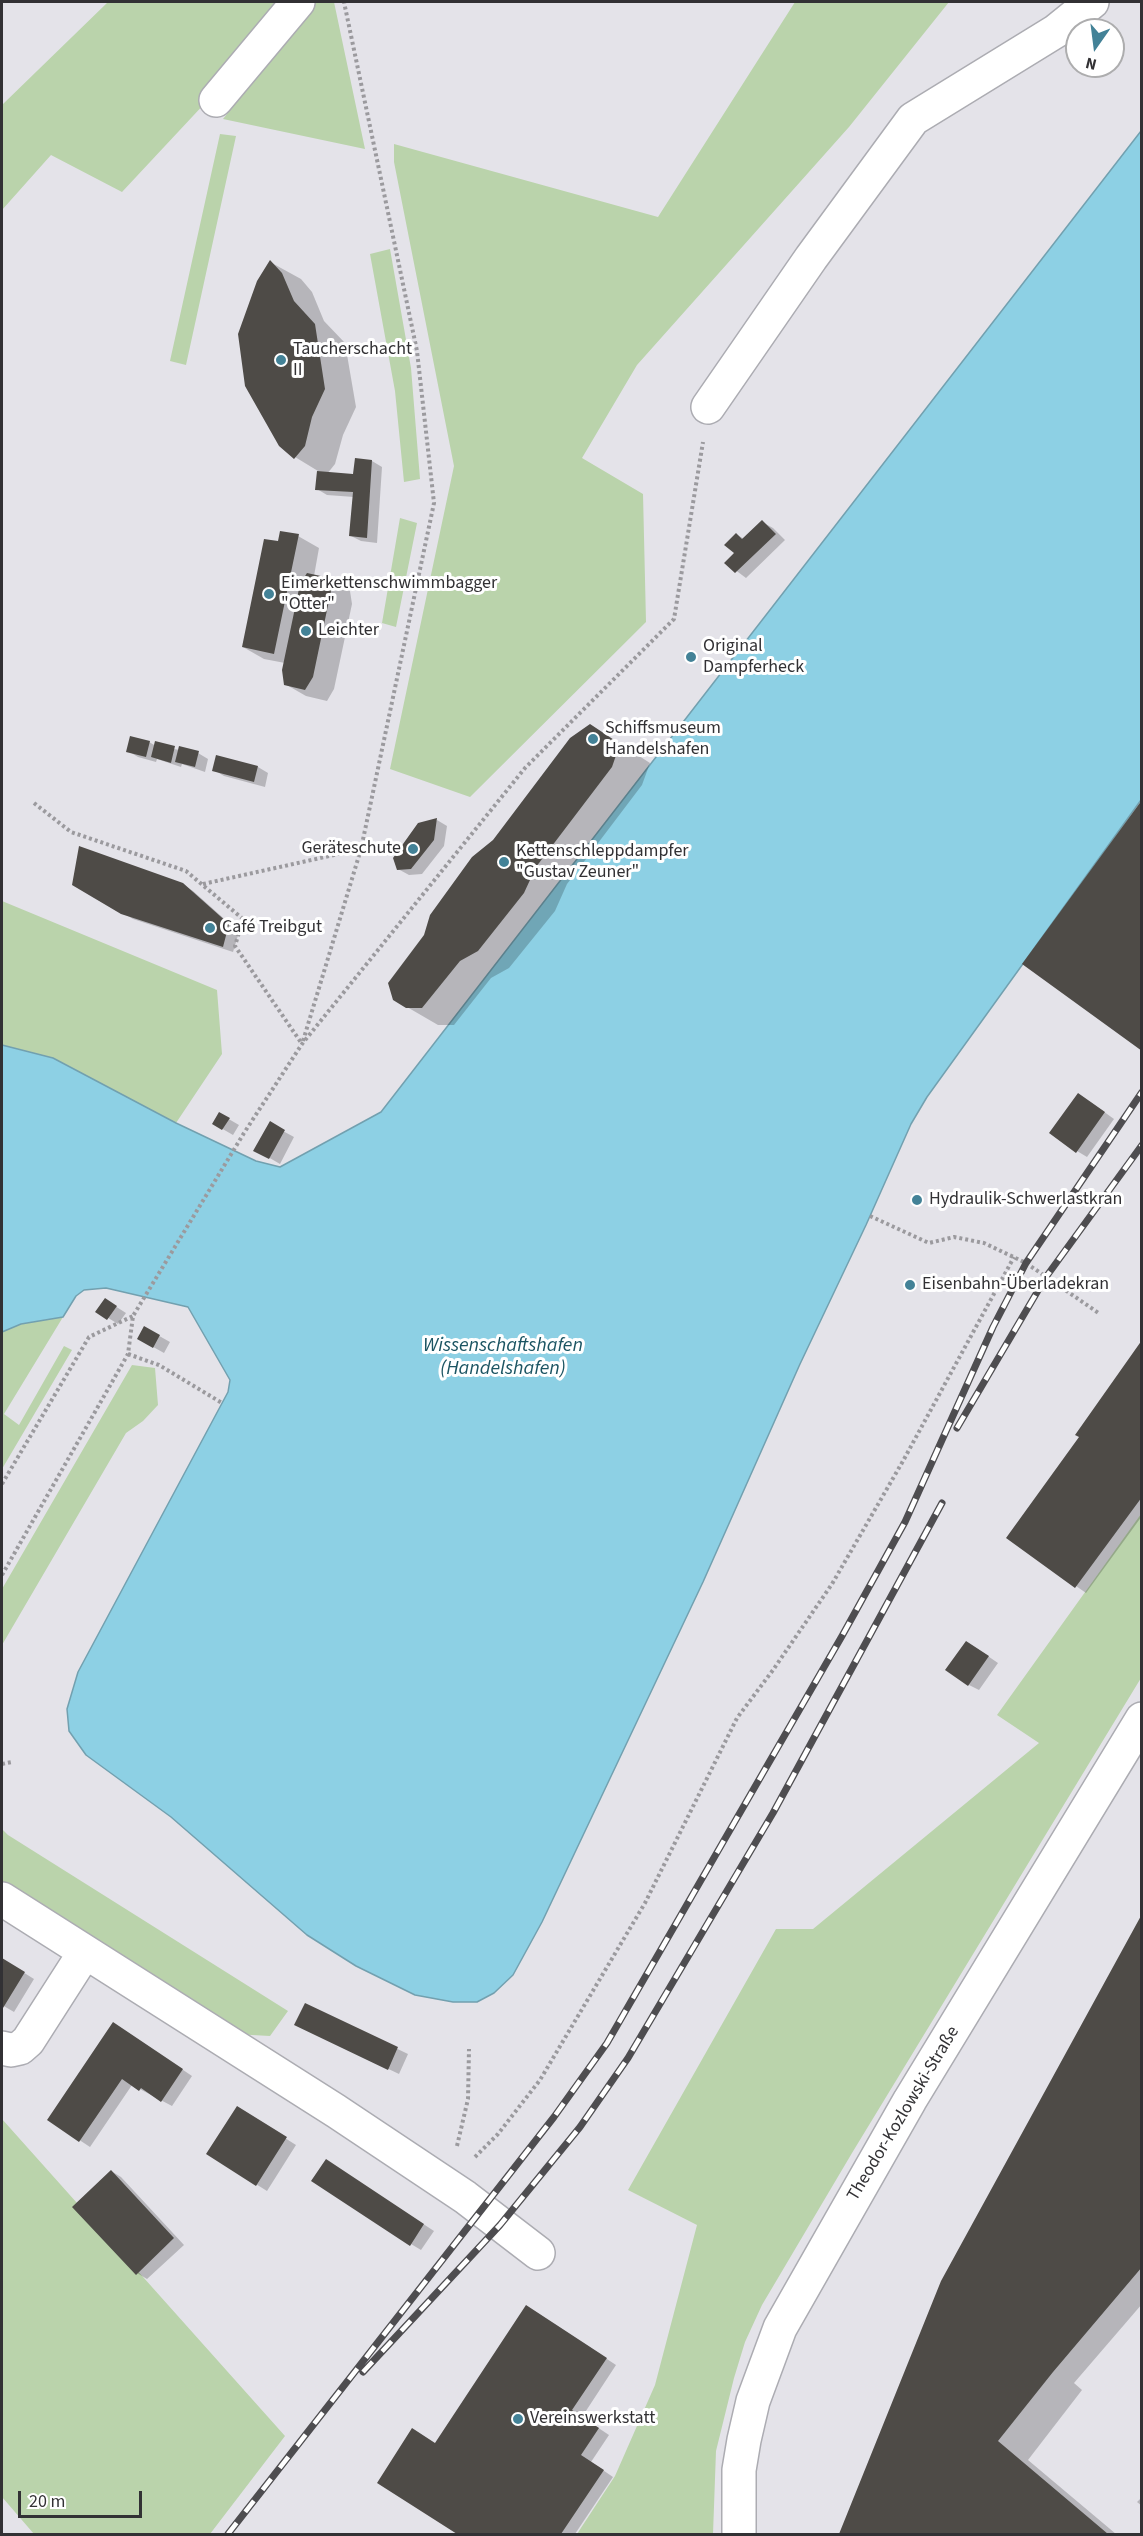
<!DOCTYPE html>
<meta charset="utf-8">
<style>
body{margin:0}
#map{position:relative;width:1143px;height:2536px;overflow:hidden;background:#e4e3e9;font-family:"Source Sans 3",sans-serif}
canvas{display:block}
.frame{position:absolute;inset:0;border:3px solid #323134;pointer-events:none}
.north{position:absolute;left:1065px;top:18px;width:60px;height:60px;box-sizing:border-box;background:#fff;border:2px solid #adadae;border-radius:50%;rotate:194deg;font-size:16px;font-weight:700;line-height:24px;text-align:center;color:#323134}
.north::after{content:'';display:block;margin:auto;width:21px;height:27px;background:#438297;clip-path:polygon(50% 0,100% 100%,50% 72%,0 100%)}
.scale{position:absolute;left:18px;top:2491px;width:124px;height:27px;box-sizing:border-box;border:3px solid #323134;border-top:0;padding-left:8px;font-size:18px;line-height:21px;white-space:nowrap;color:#323134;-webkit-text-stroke:4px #fff;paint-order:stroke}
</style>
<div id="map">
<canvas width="1143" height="2536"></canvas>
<div class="frame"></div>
<div class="north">N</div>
<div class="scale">20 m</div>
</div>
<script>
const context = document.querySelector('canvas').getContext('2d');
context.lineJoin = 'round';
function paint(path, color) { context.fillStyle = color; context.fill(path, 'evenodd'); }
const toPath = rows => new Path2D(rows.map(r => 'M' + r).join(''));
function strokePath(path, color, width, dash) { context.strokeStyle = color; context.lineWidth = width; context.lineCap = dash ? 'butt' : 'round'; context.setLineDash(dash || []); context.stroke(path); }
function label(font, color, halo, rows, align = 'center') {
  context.font = font + ' "Source Sans 3",sans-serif'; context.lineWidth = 6; context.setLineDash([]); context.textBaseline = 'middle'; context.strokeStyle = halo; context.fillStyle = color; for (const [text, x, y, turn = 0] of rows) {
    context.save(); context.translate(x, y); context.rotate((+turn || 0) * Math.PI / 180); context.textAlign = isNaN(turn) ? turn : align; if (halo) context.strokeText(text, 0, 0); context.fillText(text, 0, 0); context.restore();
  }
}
paint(toPath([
 [108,2,282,2,221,86,122,192,51,155,2,210,2,105],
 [316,2,334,2,365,149,223,119],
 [795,2,949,2,849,127,637,365,582,458,643,494,646,622,470,797,390,769,454,466,394,162,394,144,658,217],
 [220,134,236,136,186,365,170,361],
 [390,249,411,368,420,479,404,482,395,391,370,254],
 [400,518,417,523,396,627,382,623],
 [2,901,217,990,222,1054,176,1123,53,1058,2,1045],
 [63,1317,4,1414,19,1425,64,1346,72,1350,2,1469,2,1332,21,1324],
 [132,1365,155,1368,158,1405,143,1421,126,1433,2,1645,2,1589],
 [1141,1514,1141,1678,852,2153,762,2305,745,2342,734,2378,716,2451,713,2534,577,2534,615,2476,655,2385,697,2225,628,2190,776,1929,813,1929,1039,1743,997,1715],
 [2,1829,8,1835,288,2011,270,2036,234,2034,2,1881],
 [2,2119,285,2436,210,2534,34,2534,2,2497]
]), '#bad3ab');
const water = toPath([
 [1141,131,1141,800,927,1097,911,1124,866,1225,800,1364,703,1582,542,1922,513,1975,494,1993,477,2002,453,2002,415,1995,356,1966,307,1935,171,1817,86,1755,69,1731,67,1709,78,1672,228,1392,230,1380,188,1307,106,1288,84,1290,76,1296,63,1317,21,1324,2,1332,2,1045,53,1058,176,1123,256,1161,280,1167,381,1112,1141,131]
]);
paint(water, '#8dd0e4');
strokePath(water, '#72a0af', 1.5);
paint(toPath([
 [270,262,301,279,312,292,324,321,345,343,356,407,343,435,335,464,327,474,355,476,356,460,372,461,382,467,377,543,361,541,351,536,354,497,327,495,317,489,318,471,295,457],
 [762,522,773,528,785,540,746,578,726,563,736,553,736,534,744,539],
 [298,536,319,548,314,576,329,579,350,591,352,604,334,689,327,701,306,696,285,684,285,663,264,659,243,647,279,543],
 [591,725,650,763,642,785,567,884,555,911,509,968,491,978,454,1025,438,1025,407,1007,494,841],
 [149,742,156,746,198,753,208,759,205,772,182,764,181,767,157,759,156,762,138,757,128,751],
 [217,757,258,767,268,773,265,787,224,776,214,770],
 [437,820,447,826,444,846,422,874,409,875,398,869],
 [74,884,182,884,193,891,239,932,233,952,133,919],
 [1089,1101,1114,1119,1087,1157,1077,1151],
 [220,1114,239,1125,233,1135,214,1124],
 [270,1124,294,1137,280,1164,256,1150],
 [115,1306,126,1313,118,1324,97,1311],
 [145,1328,170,1342,164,1353,139,1339],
 [1142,1342,1142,1516,1086,1593,1008,1538,1081,1437],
 [976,1648,998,1663,979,1690,969,1685],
 [1142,1917,1142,2304,1074,2383,1082,2390,1028,2460,1116,2534,841,2534,942,2281],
 [2,1959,34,1979,14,2012,2,2005],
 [306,2005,408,2054,399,2074,307,2030],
 [124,2030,192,2076,172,2106,132,2085,90,2147,49,2120],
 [247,2114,296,2145,267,2191,208,2154],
 [336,2167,434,2231,421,2250,411,2244],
 [111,2171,121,2177,184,2245,147,2279,137,2273],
 [537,2313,616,2365,582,2417,609,2435,591,2462,613,2477,575,2534,459,2534,379,2482,436,2444],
 [1142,2497,1142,2506,1137,2502]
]), '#0003');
paint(toPath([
 [270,260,282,273,294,301,315,324,325,389,312,417,305,446,294,459,279,446,245,386,238,334,257,281],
 [355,458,372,460,367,538,349,536,353,492,315,490,317,471,353,474],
 [762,520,776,534,735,573,724,563,734,553,724,545,736,533,742,539],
 [280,531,299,534,274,654,242,647,264,539,278,541],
 [307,573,330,578,331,591,313,677,305,690,284,685,282,670,300,584],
 [590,724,620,744,612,767,536,867,524,893,478,951,460,961,422,1008,406,1008,393,1000,388,983,424,935,430,915,472,857,493,840,570,738],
 [130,736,150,741,146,757,126,752],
 [155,741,175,746,171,763,151,757],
 [179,746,199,751,195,767,175,762],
 [216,755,258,766,254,782,212,771],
 [1142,800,1142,1051,1022,964],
 [437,818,434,840,411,869,397,870,393,858,418,823],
 [79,846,183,883,229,924,223,947,121,914,72,885],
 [1078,1093,1105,1112,1076,1153,1049,1133],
 [219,1112,230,1118,222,1130,212,1124],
 [270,1121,285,1130,269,1159,253,1151],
 [105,1298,117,1306,107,1320,95,1312],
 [144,1326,160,1335,153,1348,137,1339],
 [1142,1340,1142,1497,1075,1588,1006,1538,1079,1437,1075,1435],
 [966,1641,989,1656,968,1686,945,1670],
 [1142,1914,1142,2267,1053,2372,998,2441,1108,2534,839,2534,941,2281],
 [2,1958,25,1972,3,2008,2,2007],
 [305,2003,398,2047,388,2070,294,2025],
 [113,2022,183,2069,161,2102,141,2088,139,2091,122,2079,79,2142,47,2120],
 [237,2106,287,2137,256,2186,206,2154],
 [326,2159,424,2224,410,2246,311,2181],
 [111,2170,174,2238,136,2275,72,2207],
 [526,2305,607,2358,572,2410,599,2428,581,2455,604,2470,561,2534,457,2534,377,2483,412,2428,435,2443]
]), '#4e4b47');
const minor = toPath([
 [216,100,298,2],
 [708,407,811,258,913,119,1056,31,1092,2],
 [2,1899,336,2111,465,2197,538,2253],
 [2,2048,11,2050,20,2048,28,2041,85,1952]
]);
const major = toPath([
 [739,2534,739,2470,744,2440,753,2401,780,2328,910,2100,1142,1719]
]);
strokePath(minor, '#acacb2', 36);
strokePath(major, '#acacb2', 36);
strokePath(toPath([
 [34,803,71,832,186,871,243,919,235,946,302,1044],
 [203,884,361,849],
 [303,1041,361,849,434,503,417,351,344,2],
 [870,1216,929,1243,954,1237,984,1243,1026,1263,1100,1314],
 [128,1354,159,1365,222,1403],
 [2,1484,89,1337,133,1316],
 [2,1575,128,1354,133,1316,244,1133,302,1044,525,768,674,619,703,442],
 [2,1764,12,1762],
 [457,2146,468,2099,469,2049],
 [475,2157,498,2134,540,2080,645,1903,737,1718,773,1670,832,1584,903,1461,1014,1257]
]), '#9b9a9e', 4, [3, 3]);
strokePath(minor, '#fff', 33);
strokePath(major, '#fff', 33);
const rail = toPath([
 [957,1428,1046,1277,1142,1145],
 [363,2372,500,2225,580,2127,628,2058,773,1813,942,1503],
 [228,2534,554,2117,607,2043,842,1636,905,1522,993,1327,1026,1263,1142,1092]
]);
strokePath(rail, '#4e4d50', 7);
strokePath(rail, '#fff', 4.5, [14]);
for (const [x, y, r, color] of [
 [281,360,6,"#438297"],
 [269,594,6,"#438297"],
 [306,631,6,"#438297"],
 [691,657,6,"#438297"],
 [593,739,6,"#438297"],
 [413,849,6,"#438297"],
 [504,862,6,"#438297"],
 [210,928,6,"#438297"],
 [917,1200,6,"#438297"],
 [910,1285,6,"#438297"],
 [518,2419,6,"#438297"]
]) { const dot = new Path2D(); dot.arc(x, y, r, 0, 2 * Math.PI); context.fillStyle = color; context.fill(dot); strokePath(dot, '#fff', 2); }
label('18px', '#323134', '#fff', [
 ["Taucherschacht",293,350],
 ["II",293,371],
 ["Eimerkettenschwimmbagger",281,584],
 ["\"Otter\"",281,605],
 ["Leichter",318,631],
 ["Original",703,647],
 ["Dampferheck",703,668],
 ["Schiffsmuseum",605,729],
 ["Handelshafen",605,750],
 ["Geräteschute",401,849,"right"],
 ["Kettenschleppdampfer",516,852],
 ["\"Gustav Zeuner\"",516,873],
 ["Café Treibgut",222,928],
 ["Hydraulik-Schwerlastkran",929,1200],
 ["Eisenbahn-Überladekran",922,1285],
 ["Vereinswerkstatt",530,2419]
], 'left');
label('18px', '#323134', '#fff', [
 ["Theodor-Kozlowski-Straße",904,2114,-59]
]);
label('italic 20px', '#1b5462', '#fff', [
 ["Wissenschaftshafen",503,1347],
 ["(Handelshafen)",503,1370]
]);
</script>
